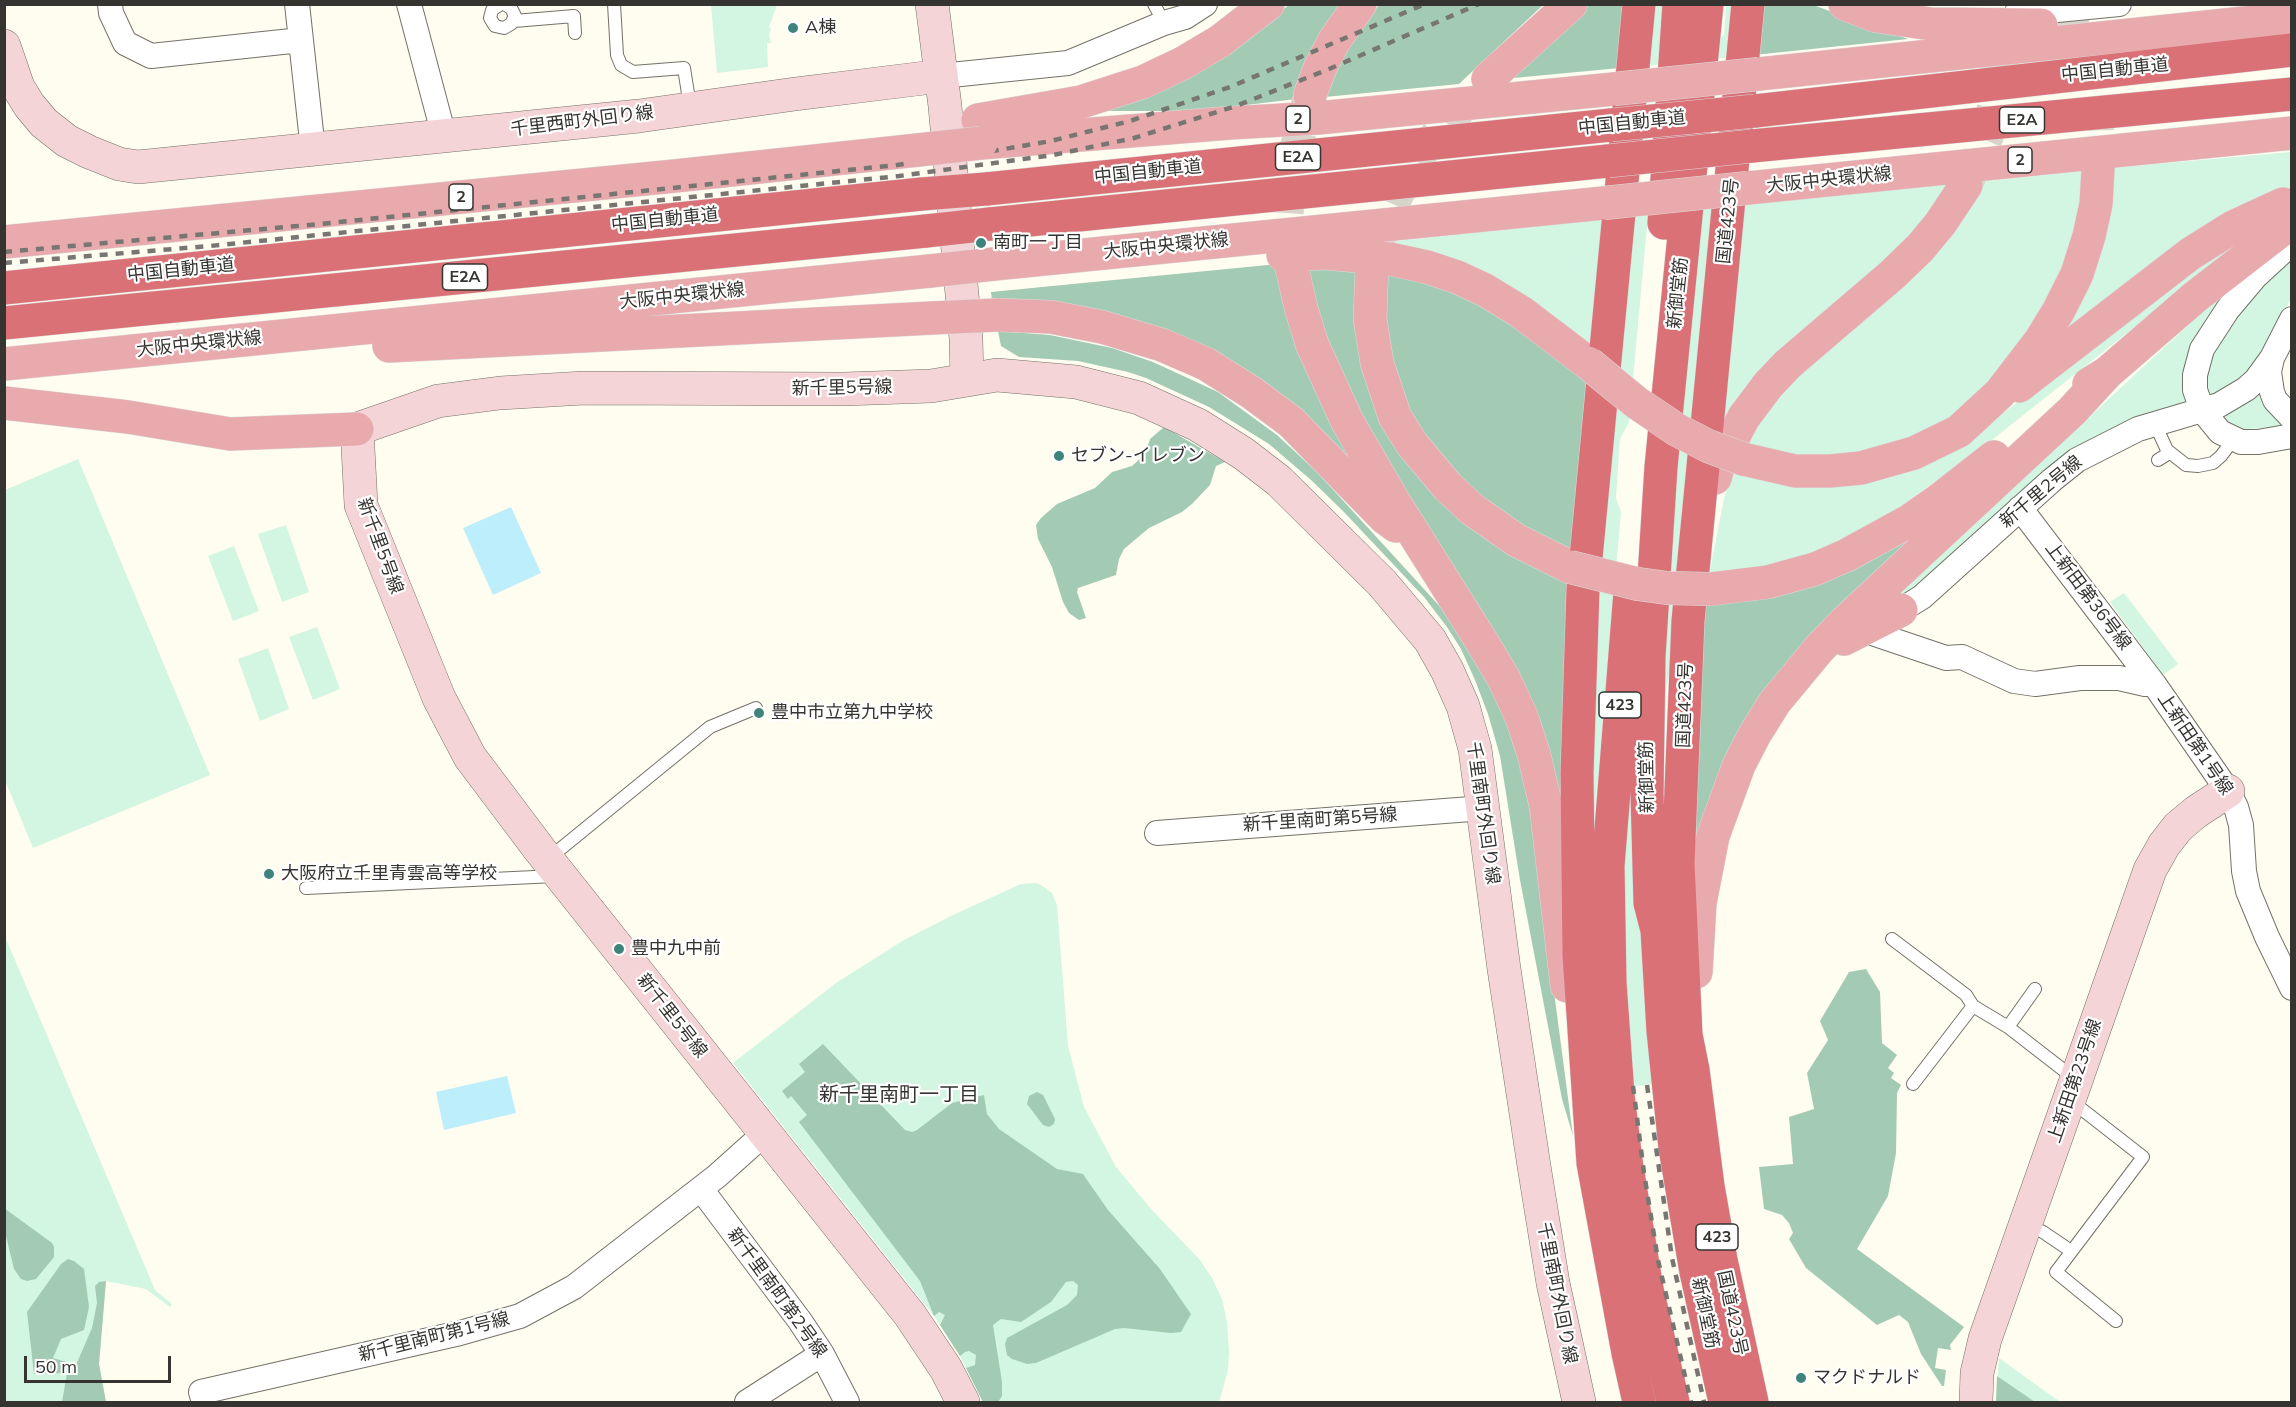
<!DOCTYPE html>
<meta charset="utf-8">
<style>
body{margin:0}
#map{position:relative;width:2296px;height:1407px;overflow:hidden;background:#fffcf0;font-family:Mulish,sans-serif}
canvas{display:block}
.frame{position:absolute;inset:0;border:6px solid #353430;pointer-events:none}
.scale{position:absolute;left:24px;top:1356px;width:147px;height:27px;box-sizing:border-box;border:3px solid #353430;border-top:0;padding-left:8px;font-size:18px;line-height:21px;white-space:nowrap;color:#353430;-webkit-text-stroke:4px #fff;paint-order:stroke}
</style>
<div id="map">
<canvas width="2296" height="1407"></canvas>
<div class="frame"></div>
<div class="scale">50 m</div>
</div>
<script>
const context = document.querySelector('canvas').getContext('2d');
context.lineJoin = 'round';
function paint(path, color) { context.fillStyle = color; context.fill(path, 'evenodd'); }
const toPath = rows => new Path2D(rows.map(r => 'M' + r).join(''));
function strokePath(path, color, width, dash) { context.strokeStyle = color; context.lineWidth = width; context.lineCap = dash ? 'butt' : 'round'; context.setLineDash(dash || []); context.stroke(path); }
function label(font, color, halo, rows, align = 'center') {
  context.font = font + ' Mulish,"Noto Sans JP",sans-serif'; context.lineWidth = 4.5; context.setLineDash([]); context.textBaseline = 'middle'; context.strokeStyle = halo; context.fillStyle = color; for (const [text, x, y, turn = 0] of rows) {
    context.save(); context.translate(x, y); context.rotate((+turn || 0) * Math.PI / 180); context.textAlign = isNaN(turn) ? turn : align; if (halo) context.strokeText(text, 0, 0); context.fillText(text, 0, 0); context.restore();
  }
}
paint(toPath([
 [711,5,777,5,769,27,771,28,769,35,771,43,767,43,768,67,717,73],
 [1648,5,1668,5,1663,64,1642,66],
 [1726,5,1738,5,1734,57,1713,59,1713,49,1724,34],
 [2291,152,2291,205,2055,344,2110,168],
 [2084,171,2084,184,2069,256,2025,345,1951,418,1896,444,1848,454,1800,456,1741,445,1756,421,1978,182],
 [1948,184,1936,203,1912,234,1722,428,1740,205],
 [1719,207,1671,664,1662,709,1670,541,1699,209],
 [1648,215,1629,422,1620,439,1619,450,1616,498,1621,512,1593,835,1649,1373,1656,1402,1649,1402,1583,801,1628,217],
 [1607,219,1595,351,1552,314,1496,278,1438,256,1387,242],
 [2261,227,1988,443,1872,527,1815,552,1784,562,1731,573,1709,575,1724,499,1733,468,1757,474,1983,429,2190,267],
 [2291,256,2291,299,2258,361,2241,379,2217,393,2210,394,2207,391,2205,376,2217,343,2256,291],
 [2227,289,2185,378,2185,401,2182,405,2156,414,1913,593,1898,595],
 [2259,390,2287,427,2244,429,2225,422,2226,413],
 [78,459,210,775,33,848,5,780,5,490],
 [286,525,309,592,282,602,258,534],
 [234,546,259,611,233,621,208,556],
 [2124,593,2178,664,2163,675,2110,602],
 [1634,609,1655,1084,1625,1087,1618,1009],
 [317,627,340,689,313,700,289,637],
 [268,648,289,709,260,721,238,659],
 [1035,883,1041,885,1052,893,1057,905,1068,1046,1084,1107,1116,1167,1152,1210,1200,1260,1212,1278,1222,1299,1227,1322,1229,1352,1228,1370,1219,1402,983,1402,960,1356,934,1316,733,1063,836,983,904,940,955,914,1021,884],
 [4,934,155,1290,172,1304,170,1307,146,1289,106,1281,99,1364,106,1402,5,1402],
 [1999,1358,2053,1397,2061,1402,1996,1402]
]), '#d2f6e1');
paint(toPath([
 [1289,5,1345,5,1296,99,1197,111,1107,111,1205,66],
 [1379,5,1543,5,1459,84,1325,97,1333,73,1366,21],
 [1584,5,1627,5,1620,68,1503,79],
 [1759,5,1813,5,1908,39,1754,55],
 [1305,262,1360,264,1383,418,1574,579,1561,803,1370,435,1321,329],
 [1278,264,1366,483,1261,390,993,309,991,292],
 [1386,268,1482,301,1592,381,1577,554,1539,537,1472,490,1433,447,1409,408,1394,371,1386,322],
 [998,331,1050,335,1112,348,1153,362,1218,392,1277,435,1317,472,1445,612,1499,699,1526,779,1573,1136,1562,1099,1520,880,1500,756,1488,714,1475,680,1461,649,1447,627,1424,597,1343,511,1311,480,1269,444,1209,407,1146,378,1128,372,1078,361,1019,357,1001,346],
 [1164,427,1225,462,1216,466,1210,485,1192,504,1182,512,1149,528,1124,549,1119,559,1116,575,1078,588,1077,592,1086,618,1079,620,1069,613,1063,602,1052,567,1038,539,1036,525,1041,518,1057,504,1095,488,1112,472,1132,466,1145,454,1150,439],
 [1931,520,1818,637,1696,877,1694,765,1705,600],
 [1866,969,1880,992,1882,1043,1897,1055,1888,1068,1894,1073,1891,1078,1901,1085,1897,1093,1896,1153,1888,1196,1857,1249,1964,1327,1950,1345,1951,1350,1938,1348,1935,1368,1946,1370,1944,1386,1942,1386,1921,1354,1908,1322,1899,1315,1877,1325,1806,1268,1789,1239,1793,1233,1789,1223,1782,1215,1764,1209,1759,1167,1793,1164,1789,1117,1814,1109,1807,1073,1828,1040,1820,1021,1849,972],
 [823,1044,905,1130,912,1132,917,1130,952,1103,984,1095,987,1114,999,1129,1057,1169,1083,1174,1108,1210,1160,1269,1184,1304,1191,1314,1181,1332,1171,1333,1124,1328,1115,1329,1036,1363,1027,1364,1012,1359,1007,1355,1005,1344,1007,1338,1067,1305,1077,1295,1078,1285,1073,1281,1066,1282,1051,1302,1021,1322,1001,1319,993,1325,1002,1382,1002,1396,998,1402,983,1402,966,1368,975,1365,976,1355,969,1351,965,1352,960,1356,940,1325,945,1315,939,1312,934,1316,920,1281,799,1122,807,1115,791,1096,788,1099,782,1091,805,1072,799,1064],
 [1037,1092,1043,1095,1055,1119,1054,1124,1049,1127,1043,1125,1027,1104,1029,1096],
 [4,1208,52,1243,54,1247,54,1257,36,1279,27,1281,21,1279,14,1269,5,1232],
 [68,1259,74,1261,84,1269,89,1307,84,1330,61,1339,53,1358,76,1365,92,1328,97,1303,95,1286,99,1282,106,1281,99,1364,106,1402,62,1402,67,1373,34,1374,27,1312,61,1264],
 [1997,1376,2035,1402,1996,1402]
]), '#a3cbb4');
paint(toPath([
 [511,507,541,573,493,595,463,528],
 [507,1076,516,1113,444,1130,436,1092]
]), '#bdeefb');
strokePath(toPath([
 [2065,4,2077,36,2091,87,2097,120,2098,170],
 [1966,185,1987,137,1997,91,1999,67,1990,8],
 [1376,250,1379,238,1398,193,1421,153,1476,91],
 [1291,262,1287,215,1290,171,1310,95]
]), '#d7d4ca', 33, [33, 16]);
const lane = toPath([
 [501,4,492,10,490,18,495,26,504,28,511,24,515,16,511,8,504,4],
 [614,4,617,55,621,65,633,72,684,68,690,106],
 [1154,4,1164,23],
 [514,21,574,16,575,33],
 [2155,424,2167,450,2186,465,2198,466,2213,463,2221,456,2233,440],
 [2158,460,2169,453],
 [548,859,710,727,756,708],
 [306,888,555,876],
 [1892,939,1966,995,1973,1006,2008,1027,2075,1079],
 [2008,1027,2035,989],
 [1913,1084,1973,1006],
 [2070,1100,2143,1157,2056,1272,2116,1321],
 [2026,1225,2043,1232,2071,1251]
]);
const street = toPath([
 [110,4,111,13,125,43,151,56,301,40],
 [297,4,313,150],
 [409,4,444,136],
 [2016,14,2119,4],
 [941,76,1068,63,1164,23,1185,17,1205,4],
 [2292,243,2255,277,2228,309,2202,349,2195,375,2195,390,2202,410,2220,432,2241,442,2258,442,2292,436],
 [2292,319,2272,358,2269,372,2272,392,2275,400,2292,418],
 [2020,508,2154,684],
 [1901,610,1922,597,2052,480,2077,460,2138,429,2219,405,2246,389,2256,380,2272,358],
 [1863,630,1946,658,1962,657,2014,681,2035,684,2080,678,2119,678,2145,684,2154,684,2228,791,2236,807,2241,825,2244,871,2248,891,2267,937,2292,988],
 [1157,833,1484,808],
 [701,1189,800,1321,822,1354,847,1402],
 [204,1402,201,1392,460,1333,520,1316,574,1287,717,1176,765,1133],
 [747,1402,822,1354]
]);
const secondary = toPath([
 [932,4,945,106,966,339,967,380,931,386,844,389,584,388,500,393,438,401,357,429,361,505,439,698,470,757,540,850,910,1315,946,1369,963,1402],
 [4,46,18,87,29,105,44,123,67,141,89,152,119,164,138,167,639,116,795,94,941,76],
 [967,380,997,375,1076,382,1139,398,1198,425,1244,454,1279,481,1382,583,1430,640,1447,670,1463,706,1475,749,1504,969,1534,1166,1553,1283,1579,1402],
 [1976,1402,1977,1373,1985,1339,2150,870,2164,845,2178,827,2196,812,2228,791]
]);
const primary = toPath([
 [1845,4,1876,16,1931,24,2041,25],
 [1759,74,2292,18],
 [1488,79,1571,4],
 [1310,95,1320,68,1334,41,1360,4],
 [978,120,1081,102,1143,82,1183,63,1220,41,1268,4],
 [981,143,1230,123,1318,118,1614,89],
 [1748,188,2292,133],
 [4,242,675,176,918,150],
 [1283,255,1325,253,1390,259,1427,267,1457,277,1485,290,1521,312,1588,363],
 [994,264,1604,203],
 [1291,264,1301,308,1312,344,1347,421,1394,502,1482,642,1504,679,1522,718,1534,755,1546,806,1567,986],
 [1372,267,1370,319,1377,363,1395,417,1412,444,1448,487,1473,510,1516,540,1570,567],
 [997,315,1051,317,1102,327,1162,345,1206,364,1252,393,1291,422,1385,518,1396,526],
 [389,346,932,318],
 [4,364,930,271],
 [2089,384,2107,373,2195,297,2292,222],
 [2019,386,2190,254,2233,227,2283,204],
 [4,403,128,417,230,434,357,429],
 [1743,459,1795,471,1830,471,1861,468,1914,453,1959,431,2000,393,2040,341,2059,310,2077,274,2089,236,2096,204,2098,170],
 [1715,478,1719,464,1744,417,1768,385,1788,364,1892,275,1920,248,1940,224,1966,185],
 [1711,589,1768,582,1815,569,1847,555,1909,521,1939,500,1994,457],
 [1844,639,1901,610],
 [1696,972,1700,903,1713,836,1739,765,1755,734,1775,702,1819,649,1845,622,2072,411,2107,373]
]);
const highway = toPath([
 [1707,4,1661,467,1649,656,1647,793,1650,903,1657,930,1663,1031,1675,1148,1696,1272,1725,1402],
 [1748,4,1688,621,1678,863,1686,1035,1693,1070,1708,1186,1721,1260,1752,1402],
 [1755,111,2292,50],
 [1752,146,2292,94],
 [986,189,1611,125],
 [1664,223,1679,4],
 [990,224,1608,161],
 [4,288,922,194],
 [4,323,926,231],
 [1630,592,1608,866,1610,983,1618,1095,1626,1161,1647,1289,1673,1402],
 [1639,1402,1628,1353,1593,1163,1579,955,1577,773,1583,589,1639,4]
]);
strokePath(lane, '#747268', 14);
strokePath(street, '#747268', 26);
strokePath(secondary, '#747268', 34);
strokePath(primary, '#dbdada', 34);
strokePath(highway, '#dbdada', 34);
strokePath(lane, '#fff', 12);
strokePath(street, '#fff', 24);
strokePath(secondary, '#f4d4d6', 33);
strokePath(primary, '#e9aaad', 33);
strokePath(highway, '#da7177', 33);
strokePath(toPath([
 [4,252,320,224,897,165,975,154,1051,141,1130,121,1230,87,1425,4],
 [4,263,210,246,899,176,1053,155,1134,138,1236,106,1329,69,1479,4],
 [1647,1085,1672,1258,1704,1402],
 [1633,1086,1644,1173,1658,1260,1691,1402]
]), '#787670', 4.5, [8, 8]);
const primaryBridge = toPath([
 [1614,89,1759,74],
 [918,150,981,143],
 [1604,203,1748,188],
 [930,271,994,264],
 [932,318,997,315],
 [1588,363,1637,403,1677,430,1708,446,1743,459],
 [1570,567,1638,584,1667,588,1711,589]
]);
const highwayBridge = toPath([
 [1611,125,1755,111],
 [1608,161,1752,146],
 [922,194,986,189],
 [926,231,990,224]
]);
strokePath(primaryBridge, '#dbdada', 34, []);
strokePath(highwayBridge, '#dbdada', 34, []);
strokePath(primaryBridge, '#e9aaad', 33);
strokePath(highwayBridge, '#da7177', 33);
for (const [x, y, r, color] of [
 [793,28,6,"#3e847c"],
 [981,243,6,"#3e847c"],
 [1059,456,6,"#3e847c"],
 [759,713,6,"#3e847c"],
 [269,874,6,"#3e847c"],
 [619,949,6,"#3e847c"],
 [1801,1378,6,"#3e847c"]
]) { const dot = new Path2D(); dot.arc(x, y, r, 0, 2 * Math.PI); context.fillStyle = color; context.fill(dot); strokePath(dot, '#fff', 2); }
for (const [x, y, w] of [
 [1298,119,24],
 [2022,120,45],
 [1298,157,45],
 [2020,160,24],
 [461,197,24],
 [465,277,45],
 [1620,705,42],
 [1717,1237,42]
]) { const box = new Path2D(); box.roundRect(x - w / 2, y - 13, w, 26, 4.5); context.fillStyle = '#fff'; context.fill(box); strokePath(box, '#353430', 1.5); }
label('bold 16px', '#353430', null, [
 ["2",1298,119],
 ["E2A",2022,120],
 ["E2A",1298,157],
 ["2",2020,160],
 ["2",461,197],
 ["E2A",465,277],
 ["423",1620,705],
 ["423",1717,1237]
]);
label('18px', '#353430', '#fff', [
 ["A棟",805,28],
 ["南町一丁目",993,243],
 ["セブン-イレブン",1071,456],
 ["豊中市立第九中学校",771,713],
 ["大阪府立千里青雲高等学校",281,874],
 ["豊中九中前",631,949],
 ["マクドナルド",1813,1378]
], 'left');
label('18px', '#353430', '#fff', [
 ["中国自動車道",2115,70,-6],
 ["千里西町外回り線",582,121,-7],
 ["中国自動車道",1632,123,-6],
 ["中国自動車道",1148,172,-6],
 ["大阪中央環状線",1829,180,-6],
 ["中国自動車道",665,220,-6],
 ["国道423号",1728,221,-84],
 ["大阪中央環状線",1166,246,-6],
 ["中国自動車道",181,270,-6],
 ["新御堂筋",1678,293,-84],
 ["大阪中央環状線",682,296,-6],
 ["大阪中央環状線",199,344,-6],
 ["新千里5号線",842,388,-1],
 ["新千里2号線",2041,492,-40],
 ["新千里5号線",380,546,70],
 ["上新田第36号線",2088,596,53],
 ["国道423号",1685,705,-88],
 ["上新田第1号線",2195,744,56],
 ["新御堂筋",1647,777,-91],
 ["千里南町外回り線",1483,813,82],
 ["新千里南町第5号線",1320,820,-4],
 ["新千里5号線",672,1016,52],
 ["上新田第23号線",2075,1081,-71],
 ["新千里南町第2号線",777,1293,54],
 ["千里南町外回り線",1557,1293,79],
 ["新御堂筋",1705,1313,78],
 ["国道423号",1732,1313,78],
 ["新千里南町第1号線",434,1337,-14]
]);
label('20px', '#353430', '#fff', [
 ["新千里南町一丁目",899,1095]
]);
</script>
